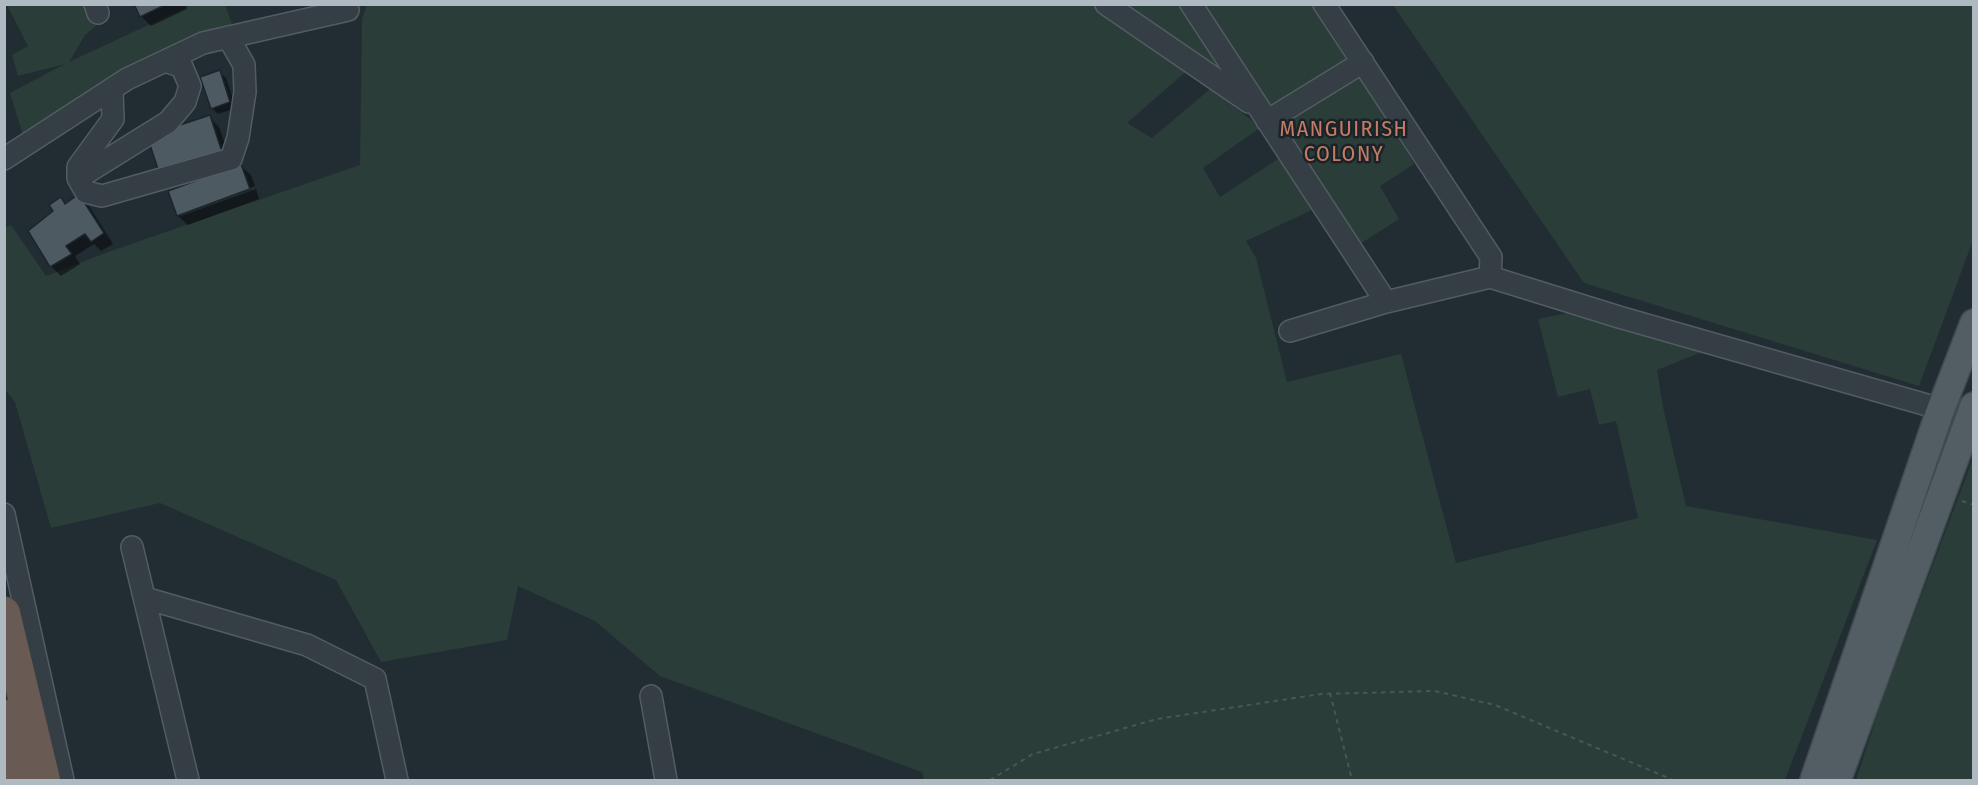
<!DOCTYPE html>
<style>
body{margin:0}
#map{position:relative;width:1978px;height:785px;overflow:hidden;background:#222d33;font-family:"Fira Sans Condensed",sans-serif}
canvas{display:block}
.frame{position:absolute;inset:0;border:6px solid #afb9c1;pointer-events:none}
</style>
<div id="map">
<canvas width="1978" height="785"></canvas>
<div class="frame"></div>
</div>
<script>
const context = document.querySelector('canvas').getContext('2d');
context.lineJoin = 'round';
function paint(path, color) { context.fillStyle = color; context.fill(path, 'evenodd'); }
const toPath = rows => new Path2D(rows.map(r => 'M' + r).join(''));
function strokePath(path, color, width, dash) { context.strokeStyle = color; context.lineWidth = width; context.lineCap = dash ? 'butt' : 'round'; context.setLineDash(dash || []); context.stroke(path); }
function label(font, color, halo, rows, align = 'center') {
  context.font = font + ' "Fira Sans Condensed",sans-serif'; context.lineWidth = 5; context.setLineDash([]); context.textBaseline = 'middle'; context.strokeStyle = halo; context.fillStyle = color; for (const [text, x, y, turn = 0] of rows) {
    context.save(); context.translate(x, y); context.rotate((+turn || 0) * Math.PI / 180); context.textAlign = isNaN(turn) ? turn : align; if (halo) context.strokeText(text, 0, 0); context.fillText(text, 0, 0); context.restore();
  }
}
paint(toPath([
 [7,5,85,5,96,26,85,35,69,62,191,5,225,5,233,27,24,138,10,93,65,64,18,76,12,55,28,46],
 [367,5,1096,5,1189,69,1127,123,1152,138,1210,89,1261,127,1203,168,1220,197,1281,157,1314,209,1246,241,1256,258,1287,382,1401,354,1456,563,1638,518,1616,421,1599,425,1590,389,1558,397,1538,319,1573,312,1702,352,1657,370,1663,407,1686,506,1877,540,1785,780,924,780,922,772,660,676,595,621,518,586,507,640,381,662,336,580,160,503,51,528,15,402,5,390,4,228,11,225,46,276,108,252,360,165,362,19],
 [1120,5,1185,5,1235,83],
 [1202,5,1311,5,1348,62,1272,111],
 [1393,5,1973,5,1973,240,1919,386,1584,283],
 [1358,72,1414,164,1380,186,1399,219,1360,244,1280,121],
 [1973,458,1973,780,1856,780,1882,700]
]), '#2a3d38');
paint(toPath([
 [136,4,185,4,187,9,151,26,141,16],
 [219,72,226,78,236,108,218,114,212,108],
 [209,117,219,127,231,161,149,137],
 [241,166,251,175,255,186,181,213,181,216,256,189,259,199,188,225,178,216],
 [79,196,89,206,113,244,101,251,94,244,75,256,80,264,61,276,51,266,30,232,55,211,60,199,66,205]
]), '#0007');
const building = toPath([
 [134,4,167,4,140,17,134,4],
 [220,70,230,102,211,109,200,77,220,70],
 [210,115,222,152,159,172,147,136,210,115],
 [241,164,250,189,177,216,168,191,241,164],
 [79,194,104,233,91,242,85,234,66,246,72,254,50,267,28,231,53,211,49,205,61,197,65,204,79,194]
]);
paint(building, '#4d5a61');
strokePath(building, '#1c252a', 1.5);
const minor = toPath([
 [95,4,98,13],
 [1106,4,1249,102],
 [1191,4,1386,302,1490,277,1619,317,1941,409],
 [1324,4,1491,257,1490,277],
 [112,90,113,119,78,167,78,178,86,192,102,196,231,159,238,138,245,92,244,65,228,37],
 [1267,121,1363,62],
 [4,159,127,79,203,43,348,10],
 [78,178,168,122,185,102,190,86,182,67,165,61],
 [1290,331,1386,302],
 [4,514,63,780],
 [132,547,188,780],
 [145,598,307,645,375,679,397,780],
 [651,696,666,780]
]);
const major = toPath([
 [1814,780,1939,414,1974,323],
 [1837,780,1974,406]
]);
const highway = toPath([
 [4,613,44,780],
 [4,716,19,780]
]);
strokePath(minor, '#525c62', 24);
strokePath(major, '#414a50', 30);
strokePath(highway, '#3f494e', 34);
strokePath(toPath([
 [1962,501,1974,505],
 [1330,693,1352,780],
 [990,780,1033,754,1157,719,1321,694,1435,691,1495,705,1673,780]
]), '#485756', 2, [4.5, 4.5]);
strokePath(minor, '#353e44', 21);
strokePath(major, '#535d64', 27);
strokePath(highway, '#695b53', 32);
context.letterSpacing = '1.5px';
label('22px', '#c47b66', '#1a2328', [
 ["MANGUIRISH",1344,130],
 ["COLONY",1344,155]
]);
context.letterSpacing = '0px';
</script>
